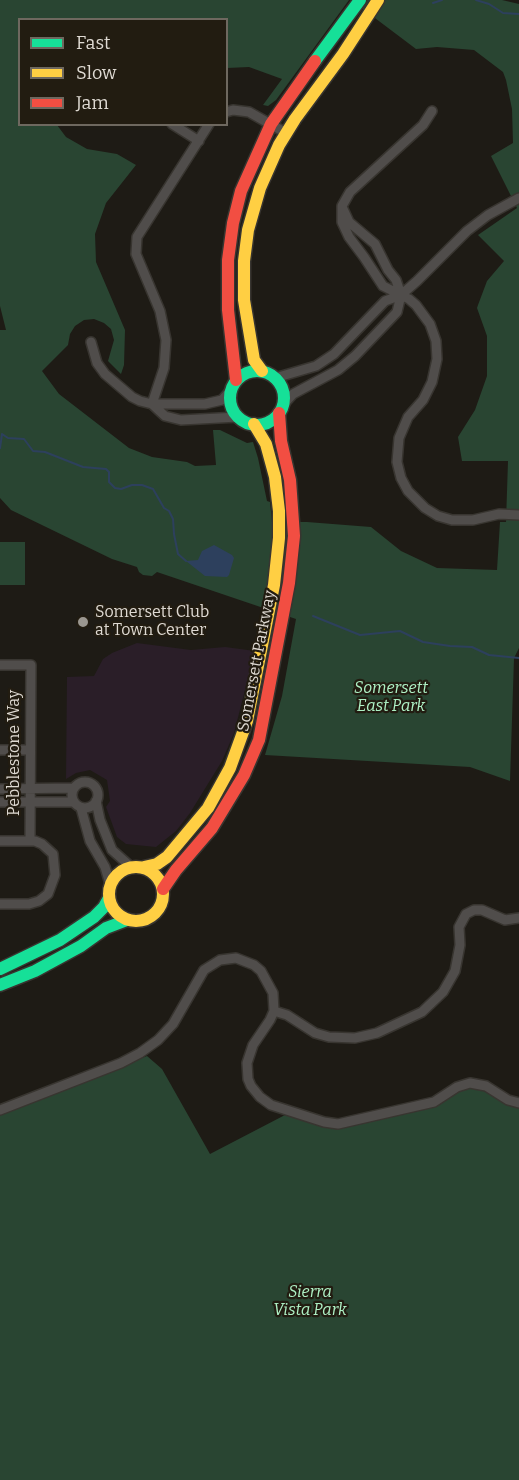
<!DOCTYPE html>
<style>
body{margin:0}
#map{position:relative;width:519px;height:1480px;overflow:hidden;background:#1e1b15;font-family:Bitter,serif}
canvas{display:block}
.legend{position:absolute;left:18px;top:18px;width:210px;height:108px;box-sizing:border-box;background:#221c11;border:2px solid #6e685f;margin:0;padding:8px 10px;list-style:none;font-size:18px;color:#dfdad3}
.legend li{display:flex;align-items:center;gap:12px;height:30px}
.legend b{width:30px;border:2px solid #6e685f}
</style>
<div id="map">
<canvas width="519" height="1480"></canvas>
<ul class="legend">
<li><b style="height:8px;background:#16e098"></b>Fast</li>
<li><b style="height:8px;background:#ffcf43"></b>Slow</li>
<li><b style="height:8px;background:#f24e42"></b>Jam</li>
</ul>
</div>
<script>
const context = document.querySelector('canvas').getContext('2d');
context.lineJoin = 'round';
function paint(path, color) { context.fillStyle = color; context.fill(path, 'evenodd'); }
const toPath = rows => new Path2D(rows.map(r => 'M' + r).join(''));
function strokePath(path, color, width, dash) { context.strokeStyle = color; context.lineWidth = width; context.lineCap = dash ? 'butt' : 'round'; context.setLineDash(dash || []); context.stroke(path); }
function label(font, color, halo, rows, align = 'center') {
  context.font = font + ' Bitter,serif'; context.lineWidth = 4.5; context.setLineDash([]); context.textBaseline = 'middle'; context.strokeStyle = halo; context.fillStyle = color; for (const [text, x, y, turn = 0] of rows) {
    context.save(); context.translate(x, y); context.rotate((+turn || 0) * Math.PI / 180); context.textAlign = isNaN(turn) ? turn : align; if (halo) context.strokeText(text, 0, 0); context.fillText(text, 0, 0); context.restore();
  }
}
paint(toPath([
 [137,643,191,650,225,647,255,651,234,733,222,761,190,813,176,831,156,847,126,844,117,837,106,807,110,801,107,780,90,770,76,773,66,779,67,677,94,676,103,659,112,653]
]), '#2a1e28');
paint(toPath([
 [0,0,349,0,276,100,268,106,263,105,282,79,249,67,227,68,226,20,20,20,20,124,57,125,66,137,87,149,117,154,136,165,106,203,95,234,96,262,125,330,124,365,121,374,108,361,114,340,111,329,104,323,94,319,84,320,75,326,70,334,68,345,42,371,59,394,129,448,152,457,187,462,195,466,216,465,213,430,220,430,247,443,253,442,258,458,267,501,270,502,272,522,307,522,371,527,401,551,437,568,497,570,500,522,506,522,508,461,462,461,458,437,475,410,487,376,487,336,477,308,478,305,487,281,504,261,478,235,517,208,491,156,513,143,512,109,506,80,503,72,474,50,437,47,416,49,351,0,502,0,519,4,519,648,514,658,510,781,470,767,265,755,282,696,296,619,157,572,152,576,143,575,139,572,137,567,112,559,11,510,0,498,0,330,6,330,0,306],
 [0,542,25,542,25,585,0,585],
 [147,1056,162,1069,210,1154,285,1115,336,1127,473,1086,489,1090,519,1106,519,1480,0,1480,0,1114]
]), '#294532');
paint(toPath([
 [214,545,232,555,234,558,229,575,227,577,205,576,186,561,198,560,202,551]
]), '#2d405d');
strokePath(toPath([
 [476,0,489,4,503,13,519,14],
 [433,3,442,0],
 [2,434,8,438,24,439,33,451,45,452,83,467,106,469,109,472,109,482,115,488,121,489,132,485,142,485,153,489,164,508,169,511,173,519,174,534,178,554,186,561],
 [0,448,2,434],
 [313,616,360,635,400,631,423,642,450,646,472,647,489,655,519,658]
]), '#2d405d', 2);
const street = toPath([
 [432,111,423,125,350,192,342,206,342,222,349,237,364,257,383,286,409,299,416,305,430,324,436,341,437,359,432,382,423,400,408,417,399,438,397,462,401,478,408,491,425,508,438,516,452,520,473,520,499,514,519,515],
 [226,112,233,110,249,112,286,133],
 [172,124,199,141],
 [343,209,349,222,375,244,388,270,396,280,401,295],
 [91,342,97,363,105,374,132,397,140,401,152,404,205,404,222,400,231,390],
 [275,378,316,366,334,354,385,301,401,295,417,281,467,231,488,215,519,198],
 [152,404,164,368,166,340,160,311,136,254,137,237,209,124],
 [152,404,165,416,181,420,238,417],
 [282,406,293,394,338,370,355,356,397,312,401,295],
 [0,665,31,665,30,841],
 [0,750,30,750],
 '72 795a13 13 0 1 1 26 0a13 13 0 1 1-26 0Z',
 [0,789,73,788],
 [96,801,100,820,112,850,130,866],
 [0,802,74,802],
 [81,808,90,841,105,867,110,884],
 [0,841,35,841,42,844,53,854,55,875,48,894,39,901,29,904,0,904],
 [274,1011,287,1015,315,1033,329,1037,355,1038,377,1033,422,1012,443,992,455,971,460,945,459,927,466,914,474,910,482,910,505,920,519,918],
 [0,1110,121,1063,140,1053,158,1040,173,1024,204,970,220,960,236,958,254,965,261,971,273,993,274,1011,270,1020,253,1045,247,1063,248,1079,251,1086,260,1097,271,1105,324,1122,338,1124,434,1102,457,1087,470,1083,486,1086,508,1100,519,1103]
]);
const fast = toPath([
 [315,61,360,0],
 '230 398a27 27 0 1 1 54 0a27 27 0 1 1-54 0Z',
 [0,969,60,940,94,917,104,907,109,898],
 [0,985,35,971,81,946,106,928,127,920]
]);
const slow = toPath([
 [262,371,254,360,244,300,244,261,248,230,260,188,279,145,295,119,343,54,378,0],
 '109 894a27 27 0 1 1 54 0a27 27 0 1 1-54 0Z',
 [144,867,157,864,167,857,208,808,230,768,247,721,274,585,279,538,279,511,275,477,266,444,254,424]
]);
const jam = toPath([
 [236,380,228,310,228,260,233,223,241,191,271,124,315,61],
 [163,889,176,870,212,828,244,775,259,740,289,583,294,536,290,480,281,441,279,413]
]);
strokePath(street, '#383530', 12);
strokePath(fast, '#383530', 15);
strokePath(slow, '#383530', 15);
strokePath(jam, '#383530', 15);
strokePath(street, '#504d4b', 9);
strokePath(fast, '#16e098', 12);
strokePath(slow, '#ffcf43', 12);
strokePath(jam, '#f24e42', 12);
for (const [x, y, r, color] of [
 [83,622,6,"#9b9790"]
]) { const dot = new Path2D(); dot.arc(x, y, r, 0, 2 * Math.PI); context.fillStyle = color; context.fill(dot); strokePath(dot, '#221c11', 2); }
label('16px', '#dfdad3', '#221c11', [
 ["Somersett Club",95,613],
 ["at Town Center",95,631]
], 'left');
label('16px', '#dfdad3', '#221c11', [
 ["Somersett Parkway",257,661,-79],
 ["Pebblestone Way",15,753,-90]
]);
label('italic 16px', '#aef1c5', '#221c11', [
 ["Somersett",391,689],
 ["East Park",391,707],
 ["Sierra",310,1293],
 ["Vista Park",310,1311]
]);
</script>
